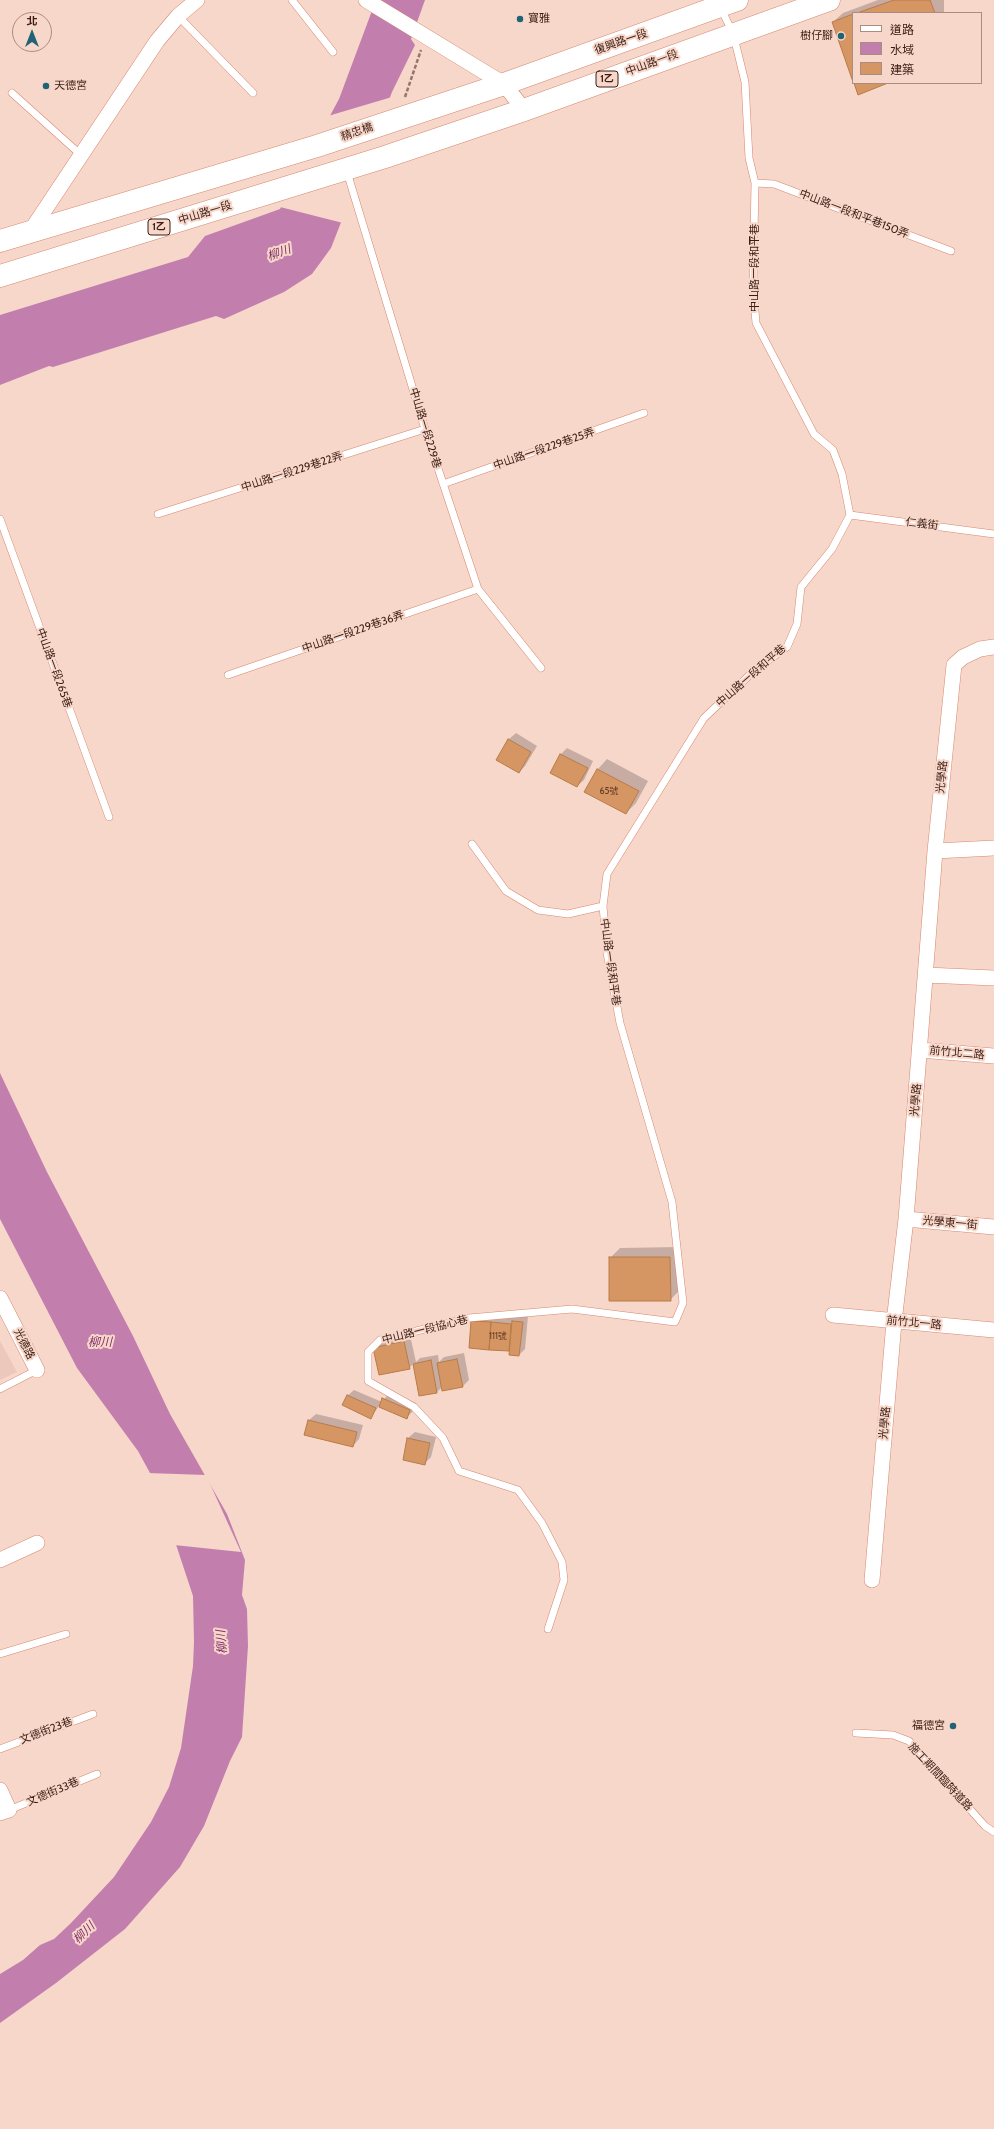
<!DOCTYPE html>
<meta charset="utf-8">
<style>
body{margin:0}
#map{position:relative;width:994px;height:2129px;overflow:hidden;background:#f8d7cb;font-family:Cabin,"Noto Sans TC",sans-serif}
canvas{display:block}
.legend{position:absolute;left:852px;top:12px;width:130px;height:72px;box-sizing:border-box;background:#f8d7cb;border:1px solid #ac8c81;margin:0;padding:5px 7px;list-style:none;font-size:12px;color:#3a1c11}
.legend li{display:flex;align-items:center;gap:8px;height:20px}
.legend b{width:20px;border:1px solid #ac8c81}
.north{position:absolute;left:12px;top:12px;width:40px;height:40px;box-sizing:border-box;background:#f8d7cb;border:1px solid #ac8c81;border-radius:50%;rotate:0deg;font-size:11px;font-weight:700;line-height:16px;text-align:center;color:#3a1c11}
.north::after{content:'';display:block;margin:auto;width:14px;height:18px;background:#1f6375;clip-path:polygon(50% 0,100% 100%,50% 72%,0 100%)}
</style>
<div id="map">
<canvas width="994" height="2129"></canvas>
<ul class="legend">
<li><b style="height:5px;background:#fff"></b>道路</li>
<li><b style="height:11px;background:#c27fad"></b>水域</li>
<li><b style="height:11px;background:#d69663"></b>建築</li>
</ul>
<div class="north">北</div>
</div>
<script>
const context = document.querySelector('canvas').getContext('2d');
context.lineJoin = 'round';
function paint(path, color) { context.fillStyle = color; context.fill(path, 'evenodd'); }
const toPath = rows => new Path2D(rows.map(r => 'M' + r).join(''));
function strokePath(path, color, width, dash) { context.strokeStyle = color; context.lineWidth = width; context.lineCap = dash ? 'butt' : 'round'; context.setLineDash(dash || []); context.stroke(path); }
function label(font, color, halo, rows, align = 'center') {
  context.font = font + ' Cabin,"Noto Sans TC",sans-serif'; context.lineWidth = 4; context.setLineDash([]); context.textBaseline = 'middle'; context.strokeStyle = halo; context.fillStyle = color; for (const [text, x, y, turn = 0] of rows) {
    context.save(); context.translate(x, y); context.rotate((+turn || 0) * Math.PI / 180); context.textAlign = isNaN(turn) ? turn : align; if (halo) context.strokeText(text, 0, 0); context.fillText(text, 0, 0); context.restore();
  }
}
paint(toPath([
 [0,1341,17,1372,0,1380]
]), '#ecc7bb');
paint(toPath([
 [376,0,425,0,411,39,415,45,392,92,331,248,312,274,284,292,224,319,216,316,53,367,49,366,0,385,0,315,188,257,205,236,280,209,339,99],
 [0,1073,47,1172,133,1336,170,1414,227,1514,245,1560,242,1595,247,1609,248,1646,242,1737,230,1761,204,1826,180,1867,125,1929,56,1983,0,2023,0,1974,23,1960,40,1945,54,1939,71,1923,114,1877,151,1822,169,1787,181,1748,193,1666,194,1642,193,1596,156,1484,138,1451,77,1368,0,1219]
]), '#c27fad');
paint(toPath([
 [392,97,343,223,280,207,328,116],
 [147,1473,206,1475,241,1552,174,1545,154,1485]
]), '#f8d7cb');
paint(toPath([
 [878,0,944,0,944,13,853,13,853,79,833,22,843,13],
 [516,733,537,746,525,766,519,772,497,759,509,739],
 [567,748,593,761,584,780,577,786,551,773,561,754],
 [607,759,648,781,636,803,626,813,586,791,598,769],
 [679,1247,680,1290,670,1300,610,1258,620,1248],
 [479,1315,516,1318,519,1315,528,1316,525,1349,519,1355,510,1350,470,1347,472,1321],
 [410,1335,416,1362,420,1358,438,1355,439,1362,444,1357,464,1353,469,1380,463,1386,442,1387,437,1392,420,1395,414,1363,409,1368,374,1348,381,1342],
 [354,1390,382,1402,390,1392,416,1403,413,1411,407,1417,379,1406,371,1417,347,1396],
 [316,1414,363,1425,359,1439,353,1446,309,1420],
 [415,1432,436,1437,431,1457,425,1463,408,1438]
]), '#0003');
const building = toPath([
 [894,0,930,0,935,13,857,13,894,0],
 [853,14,853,82,832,22,853,14],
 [854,83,888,83,858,95,854,83],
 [508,739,531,752,519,773,496,760,508,739],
 [560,754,588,768,577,787,550,773,560,754],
 [597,769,639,791,626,814,584,792,597,769],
 [609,1257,670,1257,671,1301,609,1301,609,1257],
 [471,1321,491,1322,489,1350,469,1348,471,1321],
 [512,1321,523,1322,519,1356,509,1355,512,1321],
 [491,1322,511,1324,509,1351,489,1350,491,1322],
 [404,1341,410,1369,379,1375,373,1348,404,1341],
 [457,1359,463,1387,442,1391,437,1363,457,1359],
 [431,1360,437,1393,419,1396,413,1364,431,1360],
 [347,1395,376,1408,371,1419,342,1405,347,1395],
 [382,1398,410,1410,407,1419,379,1407,382,1398],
 [308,1420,357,1432,353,1447,304,1435,308,1420],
 [407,1438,430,1443,425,1465,403,1460,407,1438]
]);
paint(building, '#d69663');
strokePath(building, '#b87b48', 1);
const service = toPath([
 [292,0,333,52],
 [178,16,253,93],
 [12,93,81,155],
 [347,172,425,429,478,589,541,668],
 [755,183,774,184,951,251],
 [443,484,644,413],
 [158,514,425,429],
 [850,515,994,534],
 [0,519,109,817],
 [228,675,478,589],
 [472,844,506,891,538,910,568,914,603,906],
 [0,1389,37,1370],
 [548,1629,564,1580,562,1562,542,1523,518,1490,459,1471,443,1438,414,1407,368,1381,368,1352,380,1340,469,1318,572,1309,675,1322,683,1303,672,1202,620,1023,607,953,603,906,607,874,704,718,756,669,787,647,797,624,801,587,832,549,850,515,842,474,833,450,814,434,756,323,753,288,755,183,749,158,745,82,733,33,721,9],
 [0,1654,66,1634],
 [856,1733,893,1735,909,1741,985,1826,994,1832],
 [0,1749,93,1714],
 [9,1810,97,1774]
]);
const minor = toPath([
 [366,0,504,84,524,110],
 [30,232,157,41,178,16,197,0],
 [935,851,994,848],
 [926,975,994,978],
 [920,1050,994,1056],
 [906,1219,994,1227],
 [0,1298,37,1370],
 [833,1315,994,1330],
 [0,1560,37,1543],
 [872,1580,894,1322,906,1219,935,851,954,665,963,657,980,649,994,647],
 [0,1790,9,1810,0,1813]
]);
const primary = toPath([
 [0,241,317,146,504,84,737,0],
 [0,276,385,157,524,110,829,0]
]);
strokePath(service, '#d5886e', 8);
strokePath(minor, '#d5886e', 16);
strokePath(primary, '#d5886e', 23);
strokePath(toPath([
 [405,97,421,50]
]), '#95756a', 2.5, [4, 2]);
strokePath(service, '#fff', 7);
strokePath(minor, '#fff', 15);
strokePath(primary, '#fff', 22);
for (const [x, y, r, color] of [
 [520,19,4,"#1f6375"],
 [841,36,4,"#1f6375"],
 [46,86,4,"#1f6375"],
 [953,1726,4,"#1f6375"]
]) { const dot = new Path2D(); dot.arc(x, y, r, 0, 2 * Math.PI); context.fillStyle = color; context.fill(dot); strokePath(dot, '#f8d7cb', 1.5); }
label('9px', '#613a26', null, [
 ["65號",609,791],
 ["111號",498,1336]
]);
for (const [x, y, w] of [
 [607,79,22],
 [159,227,22]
]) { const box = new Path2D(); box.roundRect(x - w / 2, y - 8, w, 16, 3); context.fillStyle = '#f8d7cb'; context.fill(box); strokePath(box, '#3a1c11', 1); }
label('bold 10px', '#3a1c11', null, [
 ["1乙",607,79],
 ["1乙",159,227]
]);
label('11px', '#3a1c11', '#f8d7cb', [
 ["寶雅",528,19],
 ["樹仔腳",833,36,"right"],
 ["天德宮",54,86],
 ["福德宮",945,1726,"right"]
], 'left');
label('11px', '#3a1c11', '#f8d7cb', [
 ["復興路一段",621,42,-19],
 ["中山路一段",652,63,-20],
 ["精忠橋",357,132,-19],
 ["中山路一段",205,213,-17],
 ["中山路一段和平巷150弄",854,214,21],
 ["中山路一段和平巷",755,268,-90],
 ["中山路一段229巷",425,428,73],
 ["中山路一段229巷25弄",544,449,-19],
 ["中山路一段229巷22弄",292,472,-18],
 ["仁義街",922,524,7],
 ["中山路一段229巷36弄",353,632,-19],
 ["中山路一段265巷",54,668,70],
 ["中山路一段和平巷",751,676,-41],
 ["光學路",942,777,-84],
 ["中山路一段和平巷",610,962,82],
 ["前竹北二路",957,1053,5],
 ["光學路",916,1100,-85],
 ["光學東一街",950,1223,5],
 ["前竹北一路",914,1323,5],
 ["中山路一段協心巷",425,1330,-14],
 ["光德路",24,1344,63],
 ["光學路",885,1423,-85],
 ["文德街23巷",46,1731,-21],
 ["施工期間臨時道路",940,1777,47],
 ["文德街33巷",53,1792,-23]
]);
label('italic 12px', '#7e2e69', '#f8d7cb', [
 ["柳川",279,253,-20],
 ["柳川",100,1342],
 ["柳川",222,1642,-95],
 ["柳川",84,1933,-44]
]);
</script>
